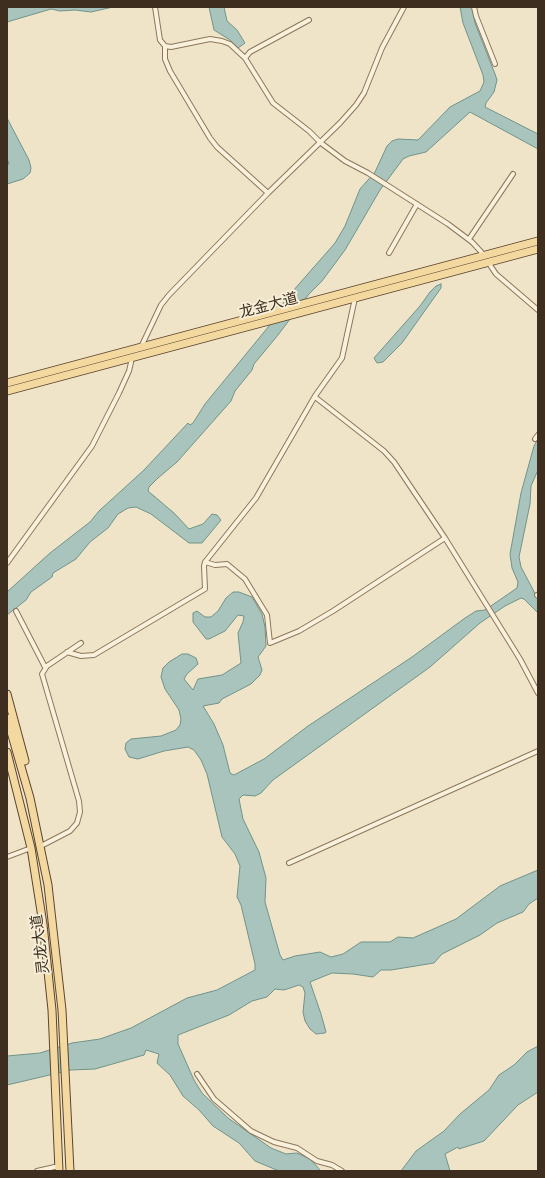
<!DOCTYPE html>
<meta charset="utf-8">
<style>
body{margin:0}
#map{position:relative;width:545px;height:1178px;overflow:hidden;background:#f0e4c8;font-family:Spectral,serif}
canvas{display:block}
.frame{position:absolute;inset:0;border:8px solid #3d2e20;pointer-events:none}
</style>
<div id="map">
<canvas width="545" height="1178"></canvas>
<div class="frame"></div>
</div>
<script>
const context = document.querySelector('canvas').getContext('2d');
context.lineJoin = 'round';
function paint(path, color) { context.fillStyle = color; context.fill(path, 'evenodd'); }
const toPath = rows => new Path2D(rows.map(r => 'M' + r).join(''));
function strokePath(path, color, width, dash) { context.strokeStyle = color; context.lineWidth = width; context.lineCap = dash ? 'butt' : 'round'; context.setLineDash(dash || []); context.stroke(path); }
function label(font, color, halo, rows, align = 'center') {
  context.font = font + ' Spectral,"Noto Sans SC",serif'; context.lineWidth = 4; context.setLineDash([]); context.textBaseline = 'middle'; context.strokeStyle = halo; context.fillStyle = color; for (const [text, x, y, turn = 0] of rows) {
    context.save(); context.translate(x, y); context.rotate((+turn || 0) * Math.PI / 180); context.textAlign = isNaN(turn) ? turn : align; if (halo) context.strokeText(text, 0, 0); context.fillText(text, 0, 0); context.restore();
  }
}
const water = toPath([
 [7,7,113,7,91,12,75,10,60,11,51,9,7,22,7,7],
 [209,7,224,7,227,21,237,30,245,43,238,48,230,40,214,30,209,7],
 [460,7,472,7,475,23,495,74,497,80,494,92,486,103,485,107,538,134,538,149,470,112,426,152,409,156,403,159,380,190,345,250,322,281,309,294,278,335,254,364,252,370,235,391,231,401,177,462,158,478,149,487,148,491,174,513,189,529,203,524,212,514,217,515,221,520,202,543,189,543,151,514,136,507,128,508,118,514,108,528,90,542,76,559,53,573,52,577,31,592,26,600,7,615,7,592,50,553,90,522,99,511,144,470,188,423,190,425,193,423,205,404,269,326,285,300,335,243,345,226,360,189,375,172,387,146,392,141,398,139,418,140,450,107,480,91,484,82,483,75,463,23,460,7],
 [7,118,29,160,31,168,30,173,23,179,7,184,7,167,9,162,7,160,7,118],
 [441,284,441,288,402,343,383,362,377,363,374,358,420,306,430,292,436,286,441,284],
 [538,439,538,470,531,486,530,504,519,557,521,567,538,599,538,613,524,599,521,598,505,606,480,623,430,667,273,780,261,793,255,796,243,795,239,799,243,819,259,852,266,878,265,902,280,955,283,960,295,956,320,952,331,957,343,954,361,942,390,942,398,937,413,938,456,919,500,886,538,870,538,898,529,904,523,912,497,923,480,935,442,954,434,963,391,970,381,970,373,977,353,974,332,973,310,982,321,1014,326,1032,325,1033,316,1034,310,1029,305,1021,303,1012,305,993,303,987,299,985,284,990,275,989,267,997,252,1001,229,1015,178,1035,178,1044,194,1080,202,1093,228,1118,271,1148,286,1154,297,1153,310,1159,321,1171,279,1171,255,1161,239,1143,213,1126,199,1110,183,1096,170,1075,157,1063,159,1054,146,1050,144,1055,95,1069,71,1070,7,1085,7,1056,40,1053,72,1043,100,1039,131,1028,187,998,217,990,255,970,255,964,241,905,237,897,240,866,235,854,222,837,207,774,201,760,194,750,188,747,164,751,138,759,129,757,125,749,126,743,131,739,161,736,176,730,180,725,181,719,179,710,165,689,161,677,163,668,169,662,182,654,188,654,196,658,198,664,187,674,184,679,193,690,198,679,222,675,241,663,238,633,243,622,244,616,238,615,225,631,209,639,206,639,193,622,193,613,197,611,205,617,211,617,218,611,226,598,233,592,239,592,252,597,262,614,265,627,266,646,258,657,262,670,260,675,251,684,222,699,219,703,203,706,214,724,223,745,230,773,234,775,264,759,308,726,412,657,465,618,476,611,485,610,517,588,518,582,512,568,510,554,521,493,534,446,538,439],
 [538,1046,538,1092,518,1105,484,1141,459,1149,458,1147,445,1154,450,1171,401,1171,416,1151,444,1131,460,1114,489,1090,499,1075,514,1065,527,1052,538,1046]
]);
paint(water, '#a9c4bc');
strokePath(water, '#6f938a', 1);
const minor = toPath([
 [155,7,160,40,165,46,171,47,210,39,222,41,230,44,245,58,273,103,309,131,321,143,345,161,368,173,448,224,472,242,484,255],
 [474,7,476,16,495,64],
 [165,46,165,59,170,71,210,138,217,147,268,193],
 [245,58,250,52,309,20],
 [469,239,513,174],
 [389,253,417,204],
 [488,262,496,274,538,310],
 [141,347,161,305,169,295,268,193,340,123,356,105,364,93,382,48,404,7],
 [315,397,384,451,394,462,445,538,520,659,538,693],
 [535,439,538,435],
 [205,562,215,565,227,564,245,579,267,615,270,643,299,631,333,611,445,538],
 [7,563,92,446,119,393,129,371,132,358],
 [537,595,538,596],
 [16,611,45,667],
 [67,652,81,656,94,655,205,589,204,566,205,562,256,498,315,396,342,358,355,298],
 [41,846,70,831,77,823,80,812,79,801,42,674,47,666,81,643],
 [7,857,31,848],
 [289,863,538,751],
 [197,1074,214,1099,251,1131,274,1142,297,1148,317,1161,332,1165,342,1171],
 [37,1171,59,1166]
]);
const primary = toPath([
 [7,383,538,241],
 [7,391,538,249],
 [7,694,25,761],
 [7,718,30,798,48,885,62,1010,70,1171],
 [7,752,31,848,43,924,52,1010,59,1171]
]);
strokePath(minor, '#8d765c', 6);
strokePath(primary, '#5b4430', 9);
strokePath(minor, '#faf1dc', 4);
strokePath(primary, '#f3d9a0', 7);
label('15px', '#3d2e20', '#f7eed8', [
 ["龙金大道",269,307,-15],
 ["灵龙大道",42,944,-97]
]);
</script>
